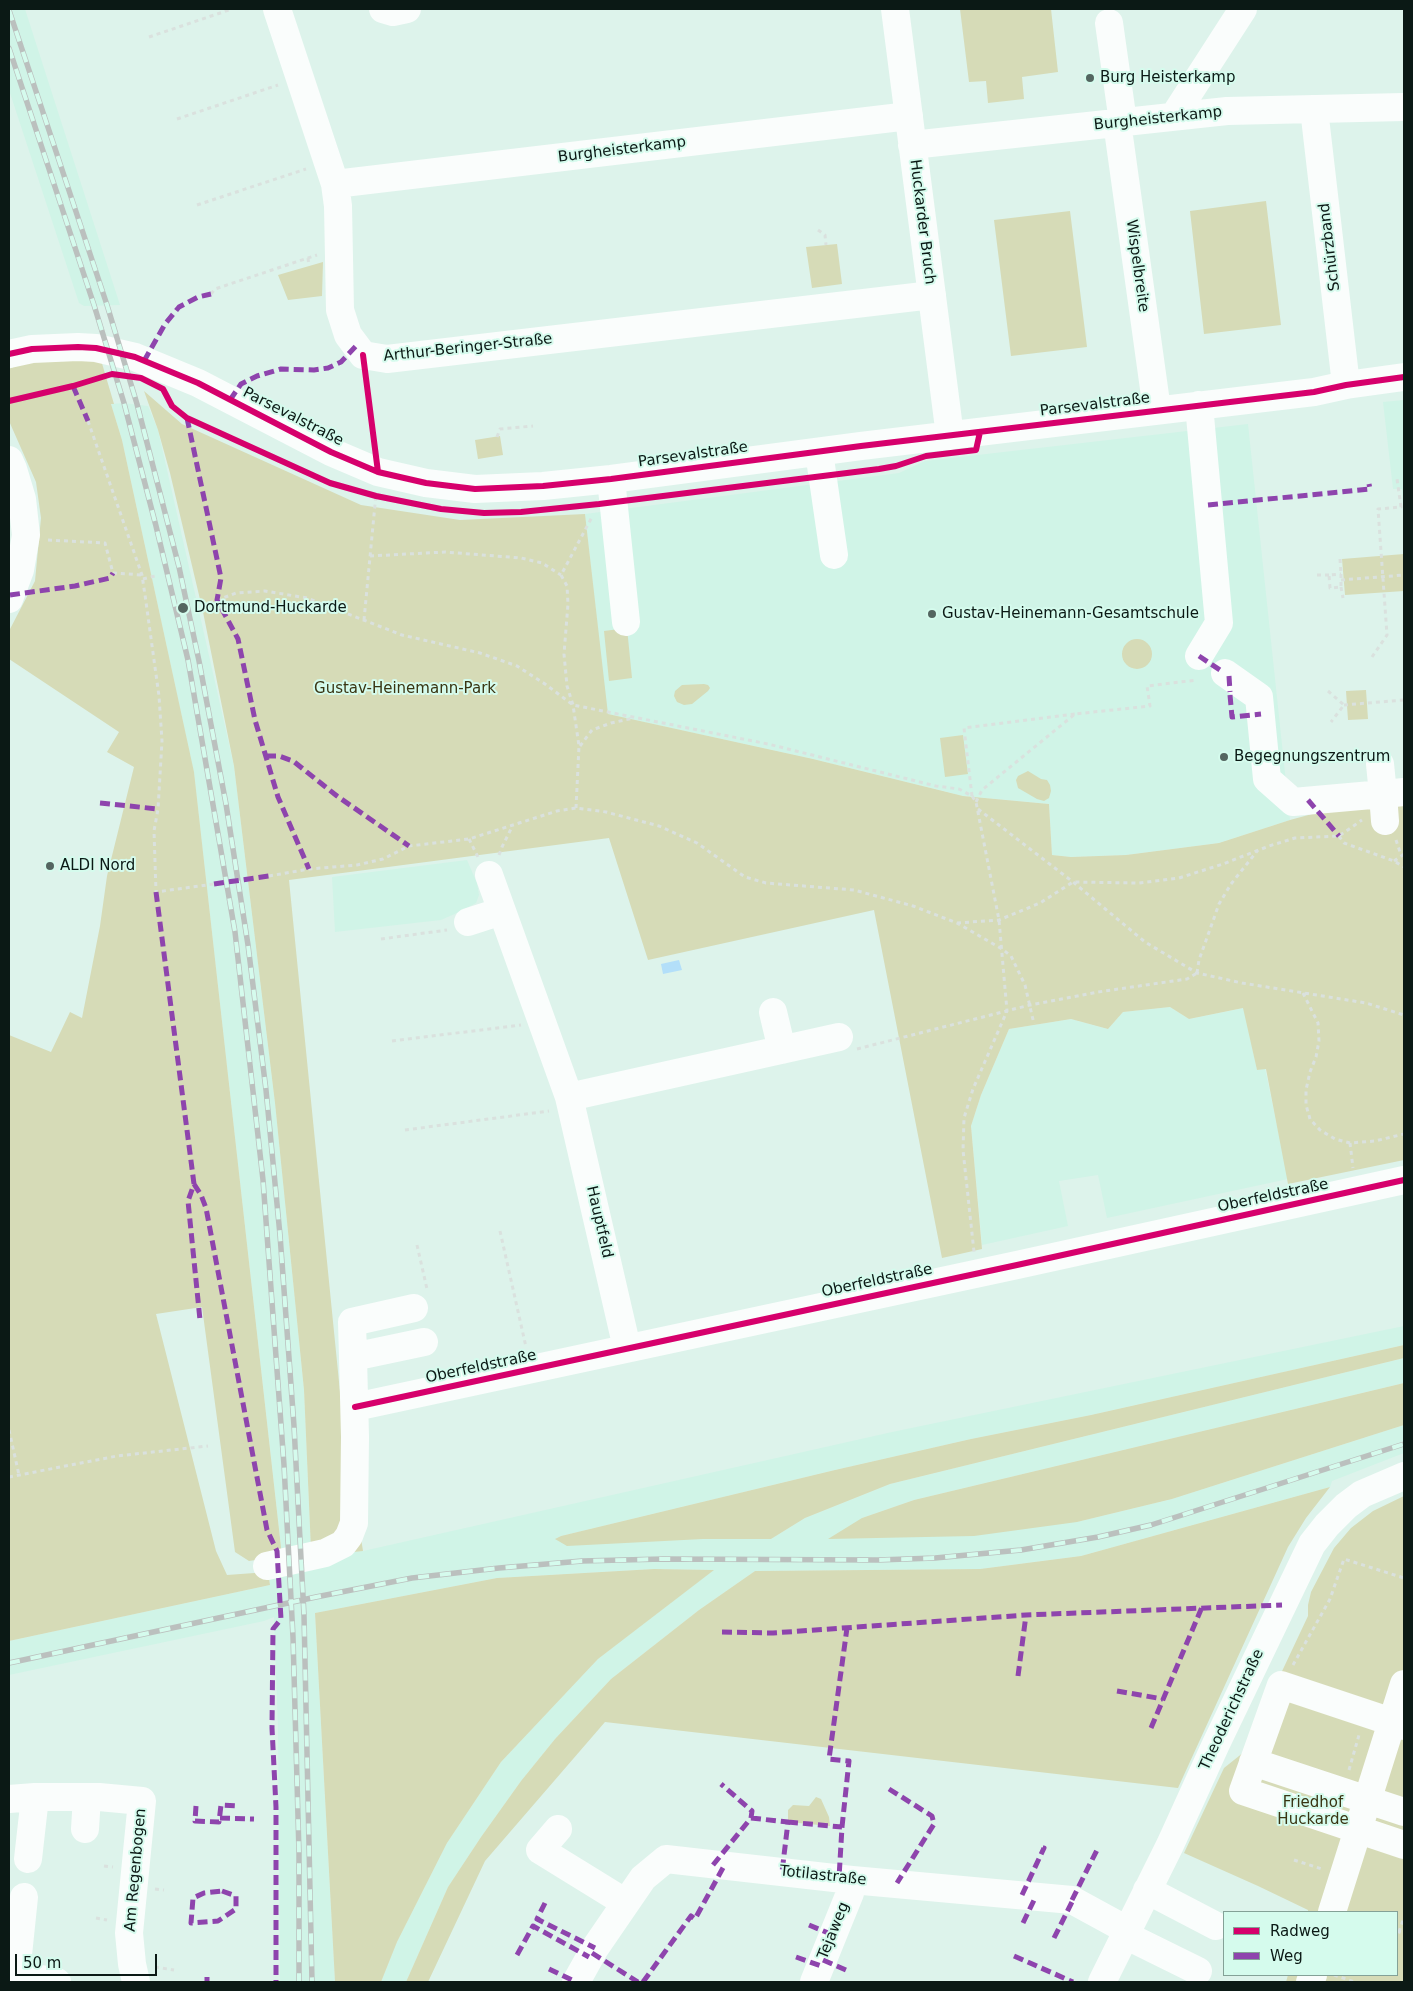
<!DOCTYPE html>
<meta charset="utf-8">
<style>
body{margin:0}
#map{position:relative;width:1413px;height:1991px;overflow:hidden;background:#ddf3eb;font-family:"DejaVu Sans",sans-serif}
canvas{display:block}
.frame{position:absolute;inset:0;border:10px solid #0b1915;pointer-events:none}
.legend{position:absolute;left:1223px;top:1911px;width:175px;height:65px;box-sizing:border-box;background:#d5fbed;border:1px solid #84a197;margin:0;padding:6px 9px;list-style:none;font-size:15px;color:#0b1915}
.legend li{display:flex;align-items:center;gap:10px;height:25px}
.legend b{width:25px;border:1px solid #84a197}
.scale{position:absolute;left:15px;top:1954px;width:142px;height:22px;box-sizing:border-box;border:2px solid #0b1915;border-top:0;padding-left:6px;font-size:15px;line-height:18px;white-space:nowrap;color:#0b1915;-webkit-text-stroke:4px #d5fbed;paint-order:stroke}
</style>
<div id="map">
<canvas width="1413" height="1991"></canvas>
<div class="frame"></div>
<ul class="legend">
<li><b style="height:6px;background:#d6006c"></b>Radweg</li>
<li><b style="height:6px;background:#8e44ad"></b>Weg</li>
</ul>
<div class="scale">50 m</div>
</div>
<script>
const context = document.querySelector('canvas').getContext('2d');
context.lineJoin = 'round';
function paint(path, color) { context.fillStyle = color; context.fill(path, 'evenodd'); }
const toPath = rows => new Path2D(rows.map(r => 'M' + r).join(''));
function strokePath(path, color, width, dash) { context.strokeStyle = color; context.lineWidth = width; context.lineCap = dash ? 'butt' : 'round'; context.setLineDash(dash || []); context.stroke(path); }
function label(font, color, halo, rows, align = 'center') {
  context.font = font + ' "DejaVu Sans",sans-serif'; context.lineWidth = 4; context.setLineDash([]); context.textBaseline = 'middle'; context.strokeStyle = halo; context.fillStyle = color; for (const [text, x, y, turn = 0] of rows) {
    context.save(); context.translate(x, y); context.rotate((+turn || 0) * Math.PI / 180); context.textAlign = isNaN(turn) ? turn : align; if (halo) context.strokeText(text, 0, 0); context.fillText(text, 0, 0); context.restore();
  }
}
paint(toPath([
 [9,9,25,9,120,305,84,306,79,303,9,90],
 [1404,400,1404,504,1403,504,1402,489,1393,489,1383,402],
 [124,403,148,406,158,430,234,766,275,1103,304,1390,311,1550,336,1554,363,1551,892,1432,1404,1326,1404,1345,1091,1415,971,1439,835,1470,561,1536,556,1539,771,1539,805,1518,890,1484,1404,1358,1404,1383,914,1500,862,1518,1077,1522,1172,1499,1404,1425,1404,1453,1332,1481,1330,1487,1081,1556,980,1569,755,1571,699,1610,611,1679,555,1739,521,1781,481,1837,448,1887,406,1982,381,1982,397,1942,447,1843,501,1762,598,1659,713,1570,654,1569,497,1578,315,1613,335,1982,280,1982,278,1728,274,1617,264,1621,9,1675,9,1641,270,1585,266,1559,282,1555,194,773,122,440,111,404],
 [1248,424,1290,820,1219,843,1126,855,1071,857,1052,855,1049,804,963,796,813,759,607,714,585,514,899,473,925,461],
 [467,860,477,883,479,895,476,903,459,912,441,920,335,932,332,877],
 [1170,1007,1189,1019,1244,1008,1257,1070,1265,1068,1288,1179,1107,1218,1098,1175,1059,1181,1068,1226,982,1245,971,1126,981,1095,1009,1029,1071,1019,1108,1029,1123,1012]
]), '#d0f4e7');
paint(toPath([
 [960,9,1051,9,1058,72,1022,77,1024,99,988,103,986,81,969,82],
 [1266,201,1281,325,1204,334,1190,211],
 [1070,211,1087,347,1011,356,994,220],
 [837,244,842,284,812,288,806,247],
 [323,262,322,296,288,300,278,275],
 [101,360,114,404,111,404,122,440,194,772,282,1556,249,1561,235,1552,202,1307,156,1314,216,1551,227,1575,268,1572,270,1585,9,1641,9,1035,51,1052,70,1012,82,1018,100,926,107,876,134,767,107,752,119,732,9,659,9,631,35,581,41,518,36,482,9,421,9,369,24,362],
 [144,391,182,424,361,505,460,520,585,514,608,714,813,759,963,796,1049,804,1052,855,1071,857,1126,855,1219,843,1290,820,1371,798,1404,796,1404,1160,1288,1184,1266,1069,1257,1070,1243,1008,1189,1019,1170,1007,1123,1012,1108,1029,1071,1019,1009,1029,981,1095,971,1126,982,1249,942,1258,874,910,648,960,609,838,289,880,344,1432,363,1551,336,1554,311,1550,304,1390,275,1103,234,766,203,612,170,473,158,430],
 [500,436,503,455,478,459,475,440],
 [1404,554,1404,591,1345,595,1342,559],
 [627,628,632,678,609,681,604,631],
 '1122 654a15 15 0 1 1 30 0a15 15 0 1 1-30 0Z',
 [704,684,708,685,710,688,708,691,692,704,684,705,677,702,674,696,675,691,682,685],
 [1366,690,1368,719,1348,720,1346,691],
 [963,735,968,774,945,777,940,738],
 [1028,771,1041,779,1047,780,1050,785,1051,791,1049,798,1044,801,1037,799,1018,788,1016,780,1018,776],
 [1404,1345,1404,1358,890,1484,805,1518,771,1539,703,1539,567,1546,555,1539,561,1536,835,1470,971,1439,1091,1415],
 [1404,1383,1404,1425,1172,1499,1077,1522,974,1536,828,1539,862,1518,914,1500],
 [1330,1487,1306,1518,1288,1547,1178,1788,605,1722,485,1861,428,1982,406,1982,448,1887,481,1837,521,1781,555,1739,611,1679,699,1610,755,1571,980,1569,1081,1556],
 [1404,1496,1404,1982,1286,1982,1288,1975,1397,1975,1397,1912,1308,1912,1308,1910,1258,1886,1184,1853,1224,1768,1244,1752,1308,1616,1308,1605,1311,1592,1334,1548,1351,1528,1373,1511],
 [654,1569,714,1570,598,1659,501,1762,447,1843,397,1942,381,1982,335,1982,315,1613,497,1578],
 [816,1797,821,1799,829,1817,830,1826,788,1822,788,1810,793,1805,809,1806]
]), '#d6dbb7');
paint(toPath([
 [679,960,682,970,663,974,661,964]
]), '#b3dff9');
strokePath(toPath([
 [149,37,232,9],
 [177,119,278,85],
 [197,205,306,169],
 [818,230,825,235,826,245],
 [308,258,309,266],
 [211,294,215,289,317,255],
 [88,421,142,575,145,595,159,696,162,741,158,809,154,831,156,892,214,884],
 [497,437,500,429,533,426],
 [48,540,105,543,113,573,142,575],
 [370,556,445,552,521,558,542,563,561,575],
 [1340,559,1341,574],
 [1341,574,1341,587,1330,588,1329,575,1341,574],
 [1317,575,1329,575],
 [143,579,155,576],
 [1341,580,1404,575],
 [1341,587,1343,598],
 [202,606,236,593,265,591,307,598,402,635,480,653,517,666,545,684,573,705,768,744,936,786,959,789,972,796,976,802,999,920,1007,1011,973,1089,964,1118,963,1150,974,1252],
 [364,620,376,494],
 [1372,657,1387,635,1378,509,1401,507,1397,479],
 [1328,691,1344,705,1331,722],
 [1344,705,1404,700],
 [580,746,592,730,611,723,634,718],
 [972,796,964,728,1075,714],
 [976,802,982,790,1075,714,1150,706,1147,686,1197,680],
 [576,808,579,746,573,705,567,686,564,654,568,604,567,586,561,575,592,517],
 [978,809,1073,882,1145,942,1197,973,1242,983,1366,1003,1404,1015],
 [1339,836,1344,843,1394,861,1404,867],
 [469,839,478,857],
 [1396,840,1401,855],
 [499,855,502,847,512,827],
 [1394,861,1404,854],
 [269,876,309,869,357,865,383,859,409,846,469,839,557,811,576,808,606,812,659,826,697,843,745,877,766,883,854,890,913,906,957,923,1002,949,1011,956,1025,985,1034,1024],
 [957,923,999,920,1040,903,1073,882,1139,883,1179,878,1223,864,1269,846,1295,838,1339,836,1362,820],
 [381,939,447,930],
 [1197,973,1199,960,1219,904,1231,884,1258,850],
 [1303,993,1318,1023,1319,1041,1316,1057,1310,1072,1306,1090,1306,1105,1310,1119,1320,1130,1335,1139,1350,1143,1375,1141,1404,1134],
 [392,1041,521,1025],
 [857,1049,1030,1005,1098,992,1187,979,1197,973],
 [405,1130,549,1111],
 [1350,1143,1353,1168],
 [500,1231,526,1347],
 [417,1245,427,1289],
 [9,1430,19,1475],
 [9,1477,117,1456,208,1446],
 [1293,1665,1330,1599,1344,1559,1404,1578],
 [1349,1770,1359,1735],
 [1294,1860,1322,1869],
 [104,1866,113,1867],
 [155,1889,164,1890],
 [96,1918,107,1920],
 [1397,1931,1404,1934],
 [1399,1932,1404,1917],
 [155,1967,174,1970],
 [1334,1975,1355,1982]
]), '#dae1de', 3, [4, 4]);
strokePath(toPath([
 [277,9,335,184,338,206,340,310,348,335,363,355,387,359,932,295],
 [383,9,393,12,407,9],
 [895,9,950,436],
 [1109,23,1123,122],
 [1314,109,1346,385],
 [1174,116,1243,9],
 [1117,122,1157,410],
 [912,145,1227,111,1404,107],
 [335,184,909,116],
 [9,354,32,349,78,347,96,348,135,357,198,383,331,452,378,472,426,483,475,489,543,486,611,479,861,446,1314,392,1346,385,1404,377],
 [819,452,834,555],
 [9,460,13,469,22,499,26,535,20,570,9,599],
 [611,479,626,622],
 [1199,656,1219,623,1199,405],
 [1225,673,1259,697,1267,779,1293,802,1383,794,1385,821],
 [1380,764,1383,794,1404,792],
 [489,875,569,1097,627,1348],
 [468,922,502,911],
 [773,1012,782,1050],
 [569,1097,839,1037],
 [353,1357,352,1322,414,1308],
 [355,1407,1017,1265,1404,1180],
 [267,1566,325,1553,343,1544,349,1536,354,1523,355,1437,353,1357,424,1342],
 [1404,1726,1281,1685,1243,1791,1404,1845],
 [1253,1762,1404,1812],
 [9,1799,35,1797,99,1797,142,1801,129,1933,132,1964,136,1982],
 [85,1829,87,1797],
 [558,1829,540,1850,626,1903],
 [28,1859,35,1797],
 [1147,1890,1216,1926],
 [1332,1912,1404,1684],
 [1125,1935,1198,1971],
 [9,1973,57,1982],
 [16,1974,24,1897],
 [576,1982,595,1948,643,1878,666,1859,852,1880,1072,1900,1127,1930],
 [814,1982,850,1893,852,1880],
 [1102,1982,1170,1845,1216,1744,1312,1544,1327,1525,1346,1506,1362,1494,1404,1476],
 [1310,1982,1313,1975]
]), '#fafdfc', 28);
const rail = toPath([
 [9,10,107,305,137,404,179,567,199,661,226,804,248,945,266,1090,280,1235,294,1426,304,1615,312,1982],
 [9,48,94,305,124,403,156,526,188,660,235,932,263,1180,284,1465,293,1637,299,1853,299,1982],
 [9,1663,316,1597,412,1578,499,1568,582,1561,663,1559,878,1560,935,1558,1021,1550,1098,1537,1151,1525,1404,1444]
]);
strokePath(rail, '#bbc0be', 5.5);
strokePath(rail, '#d5fbed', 4, [11]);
strokePath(toPath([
 [144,361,165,324,179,307,198,297,211,294],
 [73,386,88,421],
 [230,400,241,384,257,376,281,369,314,370,328,368,341,362,356,346],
 [187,418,221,578,217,600,238,639,255,720,278,797,309,869],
 [1208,505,1370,489,1369,484],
 [10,595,75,586,110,578,113,573],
 [1199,656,1220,670],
 [1229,676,1230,692],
 [1230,695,1232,717,1261,714],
 [266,756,279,756,293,761,337,796,409,846],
 [1308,800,1339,836],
 [100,803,158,809],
 [214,884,269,876],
 [156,892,194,1184,188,1201,200,1320],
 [194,1184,201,1195,206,1208,267,1530,277,1551,281,1619,273,1629,272,1728,276,1807,276,1982],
 [722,1632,773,1633,1026,1615,1282,1605],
 [1018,1676,1026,1615],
 [1117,1691,1163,1699],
 [1151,1728,1202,1607],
 [889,1789,932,1816,934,1824,897,1883],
 [196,1806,195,1821,219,1822,221,1805,239,1806],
 [220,1818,254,1819],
 [751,1818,788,1822,782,1872],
 [788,1822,842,1827,839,1878],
 [842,1827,849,1761,829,1759,847,1628],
 [713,1865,751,1818,752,1811,721,1784],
 [222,1891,236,1896,236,1909,218,1921,191,1923,193,1898,204,1893,222,1891],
 [1022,1895,1044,1848,1043,1848],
 [1072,1900,1097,1850],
 [545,1903,537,1919,595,1948],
 [1023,1923,1036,1896],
 [809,1925,833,1935],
 [1054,1938,1073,1900],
 [592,1953,638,1982],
 [517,1955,533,1926,589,1957],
 [1014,1956,1073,1982],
 [796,1957,821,1966],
 [823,1960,846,1970],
 [549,1969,576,1982],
 [207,1982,207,1977],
 [643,1982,691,1916,695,1919,724,1866]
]), '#8e44ad', 5, [10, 5]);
strokePath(toPath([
 [9,354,32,349,78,347,96,348,135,357,198,383,331,452,378,472,426,483,475,489,543,486,611,479,861,446,1314,392,1346,385,1404,377],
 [363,355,378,472],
 [9,401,73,386,112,374,141,378,163,389,172,406,187,418,330,483,376,496,441,509,484,513,521,512,599,504,879,469,896,466,926,456,976,450,980,432],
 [355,1407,1017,1265,1404,1180]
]), '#d6006c', 6);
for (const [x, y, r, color] of [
 [1090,78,5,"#546560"],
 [183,608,6,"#546560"],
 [932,614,5,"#546560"],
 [1224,757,5,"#546560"],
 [50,866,5,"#546560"]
]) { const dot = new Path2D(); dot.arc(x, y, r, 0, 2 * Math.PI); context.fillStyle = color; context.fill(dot); strokePath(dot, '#d5fbed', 2); }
label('15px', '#0b1915', '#d5fbed', [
 ["Burg Heisterkamp",1100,78],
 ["Dortmund-Huckarde",194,608],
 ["Gustav-Heinemann-Gesamtschule",942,614],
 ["Begegnungszentrum",1234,757],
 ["ALDI Nord",60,866]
], 'left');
label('15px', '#0b1915', '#d5fbed', [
 ["Burgheisterkamp",1158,119,-6],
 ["Burgheisterkamp",622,150,-7],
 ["Huckarder Bruch",922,222,83],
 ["Schürzband",1330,247,-97],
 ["Wispelbreite",1137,266,82],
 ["Arthur-Beringer-Straße",468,348,-6],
 ["Parsevalstraße",1095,405,-7],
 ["Parsevalstraße",293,417,27],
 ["Parsevalstraße",693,455,-8],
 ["Oberfeldstraße",1273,1196,-12],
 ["Hauptfeld",599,1222,77],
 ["Oberfeldstraße",877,1281,-12],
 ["Oberfeldstraße",481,1367,-12],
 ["Theoderichstraße",1232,1710,-65],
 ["Am Regenbogen",136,1870,-85],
 ["Totilastraße",823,1876,6],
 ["Tejaweg",834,1931,-68]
]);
label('15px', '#393412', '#d5fbed', [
 ["Gustav-Heinemann-Park",405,689],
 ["Friedhof",1313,1803],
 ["Huckarde",1313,1820]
]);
</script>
